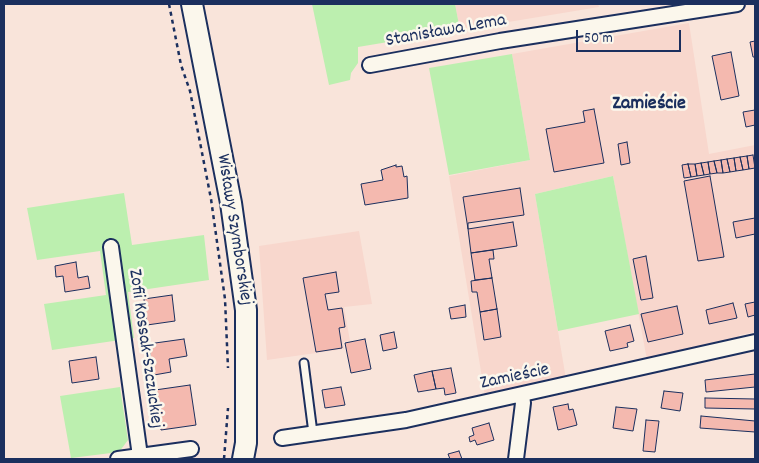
<!DOCTYPE html>
<meta charset="utf-8">
<style>
body{margin:0}
#map{position:relative;width:759px;height:463px;overflow:hidden;background:#f9e4da;font-family:Dekko,sans-serif}
canvas{display:block}
.frame{position:absolute;inset:0;border:5px solid #1b2f5e;pointer-events:none}
.scale{position:absolute;left:576px;top:30px;width:105px;height:22px;box-sizing:border-box;border:2px solid #1b2f5e;border-top:0;padding-left:6px;font-size:15px;line-height:18px;white-space:nowrap;color:#1b2f5e;-webkit-text-stroke:4px #fbf7ec;paint-order:stroke}
</style>
<div id="map">
<canvas width="759" height="463"></canvas>
<div class="frame"></div>
<div class="scale">50 m</div>
</div>
<script>
const context = document.querySelector('canvas').getContext('2d');
context.lineJoin = 'round';
function paint(path, color) { context.fillStyle = color; context.fill(path, 'evenodd'); }
const toPath = rows => new Path2D(rows.map(r => 'M' + r).join(''));
function strokePath(path, color, width, dash) { context.strokeStyle = color; context.lineWidth = width; context.lineCap = dash ? 'butt' : 'round'; context.setLineDash(dash || []); context.stroke(path); }
function label(font, color, halo, rows, align = 'center') {
  context.font = font + ' Dekko,sans-serif'; context.lineWidth = 5; context.setLineDash([]); context.textBaseline = 'middle'; context.strokeStyle = halo; context.fillStyle = color; for (const [text, x, y, turn = 0] of rows) {
    context.save(); context.translate(x, y); context.rotate((+turn || 0) * Math.PI / 180); context.textAlign = isNaN(turn) ? turn : align; if (halo) context.strokeText(text, 0, 0); context.fillText(text, 0, 0); context.restore();
  }
}
paint(toPath([
 [455,4,598,4,599,7,460,30],
 [689,23,709,154,755,145,755,332,739,335,740,340,647,360,613,176,535,194,566,379,485,396,449,176,530,160,512,54],
 [359,231,372,304,344,307,350,341,343,342,344,349,267,360,259,246]
]), '#f8d7cd');
paint(toPath([
 [312,4,455,4,460,30,358,47,358,63,351,73,350,80,329,85],
 [512,54,530,160,449,175,429,68],
 [613,176,639,314,558,331,535,194],
 [124,193,132,245,204,235,209,280,128,292,134,338,52,350,44,304,106,295,100,251,37,260,27,208],
 [120,387,128,440,119,452,71,458,60,396]
]), '#bcefaf');
const building = toPath([
 [755,41,755,57,753,57,750,42,755,41],
 [731,52,739,96,721,100,712,56,731,52],
 [594,109,604,163,554,172,546,129,585,122,583,111,594,109],
 [755,110,755,125,746,127,743,112,755,110],
 [627,142,630,163,621,165,618,144,627,142],
 [753,155,755,168,749,169,747,156,753,155],
 [747,156,749,169,743,170,740,157,747,156],
 [740,157,743,170,736,171,734,158,740,157],
 [734,158,736,171,730,172,727,159,734,158],
 [727,159,730,172,723,173,721,160,727,159],
 [721,160,723,173,717,173,714,161,721,160],
 [714,161,717,173,710,174,708,162,714,161],
 [708,162,710,174,704,175,701,163,708,162],
 [701,163,704,175,697,176,695,164,701,163],
 [688,164,691,177,684,178,682,165,688,164],
 [688,164,695,164,697,176,691,177,688,164],
 [396,165,396,167,402,166,404,177,407,176,408,198,365,205,361,184,383,180,381,170,396,165],
 [710,176,724,257,698,261,684,181,710,176],
 [520,188,524,215,468,223,468,229,463,197,520,188],
 [755,218,755,234,736,238,733,222,755,218],
 [513,222,517,246,471,253,468,229,513,222],
 [493,250,494,259,489,259,492,278,475,280,471,253,493,250],
 [646,256,653,298,641,300,633,259,646,256],
 [76,262,78,278,88,276,90,288,65,292,63,276,56,277,55,266,76,262],
 [336,272,339,292,325,294,328,310,342,308,345,327,339,328,342,348,316,352,303,278,336,272],
 [492,278,497,309,480,312,477,292,472,292,471,281,492,278],
 [172,295,175,321,147,325,144,299,172,295],
 [755,302,755,315,748,317,745,304,755,302],
 [733,303,737,318,709,324,706,310,733,303],
 [465,305,466,317,451,319,449,308,465,305],
 [677,306,683,334,648,342,641,314,677,306],
 [497,309,501,337,484,340,480,312,497,309],
 [630,325,634,341,627,343,628,347,610,351,605,331,630,325],
 [394,332,397,348,383,351,380,335,394,332],
 [184,339,187,356,169,359,171,372,154,375,148,344,184,339],
 [365,339,371,369,351,373,345,343,365,339],
 [96,357,99,379,72,383,69,361,96,357],
 [451,368,456,393,445,395,444,388,436,389,432,371,451,368],
 [432,371,436,389,418,392,414,375,432,371],
 [755,374,755,387,706,392,705,380,755,374],
 [190,385,196,425,161,430,155,390,190,385],
 [341,387,345,405,325,408,322,390,341,387],
 [664,391,683,393,680,411,661,408,664,391],
 [705,398,755,399,755,409,705,408,705,398],
 [568,404,569,410,573,409,577,425,558,430,553,407,568,404],
 [616,407,637,409,633,431,613,428,616,407],
 [701,416,755,421,755,432,700,428,701,416],
 [646,420,659,421,655,452,643,451,646,420],
 [489,423,494,440,477,445,475,440,470,442,469,437,474,435,472,428,489,423],
 [459,451,462,459,450,459,448,454,459,451]
]);
paint(building, '#f4b9af');
strokePath(building, '#1b2f5e', 1);
const lane = toPath([
 [304,363,313,433]
]);
const street = toPath([
 [370,65,500,41,737,4],
 [111,247,140,456],
 [282,438,406,420,755,342],
 [118,459,191,449],
 [516,459,523,403,522,396]
]);
const secondary = toPath([
 [192,4,231,203,246,310,246,443,243,459]
]);
strokePath(lane, '#1b2f5e', 11);
strokePath(street, '#1b2f5e', 18);
strokePath(secondary, '#1b2f5e', 24);
strokePath(toPath([
 [169,4,181,65,190,91,211,199,225,299,228,368],
 [224,459,228,408]
]), '#1b2f5e', 2.5, [4, 4]);
strokePath(lane, '#fbf7ec', 7);
strokePath(street, '#fbf7ec', 14);
strokePath(secondary, '#fbf7ec', 20);
label('19px', '#1b2f5e', '#fbf7ec', [
 ["Stanisława Lema",446,32,-10],
 ["Wisławy Szymborskiej",233,230,81],
 ["Zofii Kossak-Szczuckiej",144,349,82],
 ["Zamieście",515,378,-12]
]);
label('bold 20px', '#1b2f5e', '#fbf7ec', [
 ["Zamieście",649,105]
]);
</script>
